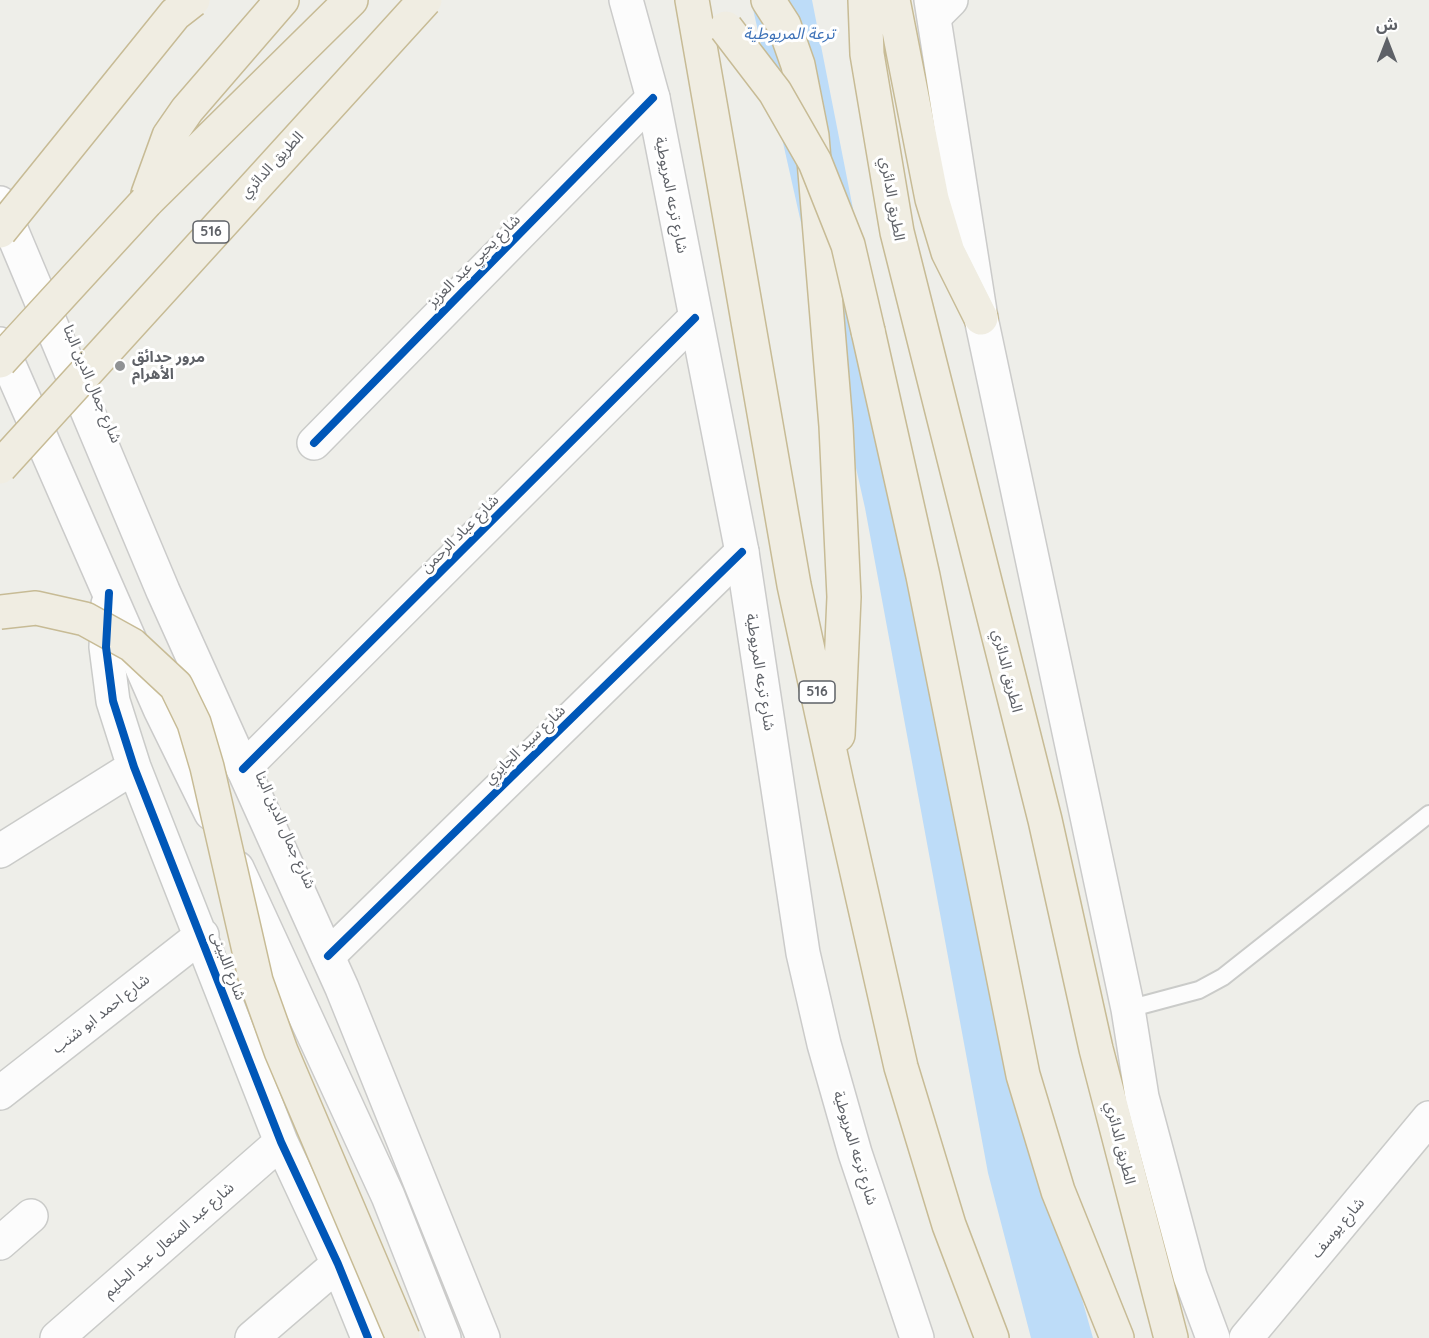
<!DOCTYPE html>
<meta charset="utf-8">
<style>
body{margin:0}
#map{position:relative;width:1429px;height:1338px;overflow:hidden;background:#eeeee9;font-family:Quicksand,"Noto Sans Arabic",sans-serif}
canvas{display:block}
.north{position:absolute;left:1357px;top:12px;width:60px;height:60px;-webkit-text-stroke:4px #fff;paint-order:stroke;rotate:0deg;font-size:16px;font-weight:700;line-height:24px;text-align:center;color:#5e6167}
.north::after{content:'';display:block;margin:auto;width:21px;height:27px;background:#5e6167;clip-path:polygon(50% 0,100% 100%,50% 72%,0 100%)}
</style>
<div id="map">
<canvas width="1429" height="1338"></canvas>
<div class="north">ش</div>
</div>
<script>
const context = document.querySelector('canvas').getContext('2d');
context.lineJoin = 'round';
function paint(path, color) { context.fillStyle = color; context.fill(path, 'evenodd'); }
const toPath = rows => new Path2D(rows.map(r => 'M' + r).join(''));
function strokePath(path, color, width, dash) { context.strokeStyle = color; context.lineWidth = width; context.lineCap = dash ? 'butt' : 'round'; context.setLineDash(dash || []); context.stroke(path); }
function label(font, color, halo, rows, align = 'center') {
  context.font = font + ' Quicksand,"Noto Sans Arabic",sans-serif'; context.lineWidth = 6; context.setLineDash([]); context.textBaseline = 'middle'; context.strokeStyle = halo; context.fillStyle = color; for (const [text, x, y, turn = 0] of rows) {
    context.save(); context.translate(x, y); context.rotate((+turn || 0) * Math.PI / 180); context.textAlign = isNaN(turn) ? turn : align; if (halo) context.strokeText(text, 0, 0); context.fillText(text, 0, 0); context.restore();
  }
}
paint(toPath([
 [751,0,812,0,1033,1125,1093,1338,1031,1338,988,1173,865,508]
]), '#bddcf8');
const lane = toPath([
 [1128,1009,1199,990,1223,977,1429,814]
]);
const street = toPath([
 [936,15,951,0],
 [314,443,653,98],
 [108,604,106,647,113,701,134,767,281,1142,338,1264,368,1338],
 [243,769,695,318],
 [0,851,134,767],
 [328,956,742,552],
 [0,1093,202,935],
 [0,1243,31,1216],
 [57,1338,281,1142],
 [252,1338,338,1264],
 [1246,1338,1429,1118]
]);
const secondary = toPath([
 [626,0,653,98,742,552,803,953,824,1044,855,1153,917,1338],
 [931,0,981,318,1128,1009,1142,1097,1190,1276,1213,1338],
 [0,203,163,591,342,988,483,1338],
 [0,344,160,709,211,813],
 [237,868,388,1196,444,1338]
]);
const highway = toPath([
 [692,0,794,585,837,784,901,1067,949,1225,992,1338],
 [768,0,784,25,798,65,812,136,836,426,844,597,838,735],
 [865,0,867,54,897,232,1045,820,1096,1049,1171,1338],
 [893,0,932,199,948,252,981,318],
 [148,194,169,136,187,110,282,0],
 [146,202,351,0],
 [868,331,923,576,1023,1075,1058,1191,1117,1338]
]);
strokePath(lane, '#cacbc9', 20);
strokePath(street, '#cacbc9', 36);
strokePath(secondary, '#cbcbca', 36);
strokePath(highway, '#c7bb95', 36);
strokePath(lane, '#fcfcfc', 16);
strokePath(street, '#fcfcfc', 33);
strokePath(secondary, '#fcfcfc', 33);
strokePath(highway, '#f0ede2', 33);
const highwayBridge = toPath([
 [726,28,775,92,815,162,848,245,868,331],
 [0,231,175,14,193,0],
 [0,361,146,202],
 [0,467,425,0],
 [0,612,36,608,85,619,132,645,176,686,194,723,207,767,256,981,281,1051,403,1338]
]);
strokePath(highwayBridge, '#c7bb95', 36, []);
strokePath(highwayBridge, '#f0ede2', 33);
strokePath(toPath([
 [314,443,653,98],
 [109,593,106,647,113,701,134,767,281,1142,338,1264,368,1338],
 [243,769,695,318],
 [328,956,742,552]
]), '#0057b8', 8);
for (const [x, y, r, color] of [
 [120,366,6,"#909294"]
]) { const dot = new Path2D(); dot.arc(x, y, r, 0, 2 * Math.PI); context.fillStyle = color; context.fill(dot); strokePath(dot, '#fff', 2); }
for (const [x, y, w] of [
 [211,232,36],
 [817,692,36]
]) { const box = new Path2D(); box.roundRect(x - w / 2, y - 11, w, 22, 4.5); context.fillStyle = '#fff'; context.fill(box); strokePath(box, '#5e6167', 1.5); }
label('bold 14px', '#5e6167', null, [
 ["516",211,232],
 ["516",817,692]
]);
label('15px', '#5e6167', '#fff', [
 ["الطريق الدائري",272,165,-47],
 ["شارع ترعه المريوطية",671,195,79],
 ["الطريق الدائري",892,199,80],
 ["شارع يحيي عبد العزيز",474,261,-45],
 ["شارع جمال الدين البنا",92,384,67],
 ["شارع عباد الرحمن",460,534,-45],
 ["الطريق الدائري",1007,671,76],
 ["شارع ترعه المريوطية",760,672,81],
 ["شارع سيد الجايري",525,745,-44],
 ["شارع جمال الدين البنا",285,830,66],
 ["شارع اللبينى",228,966,69],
 ["شارع احمد ابو شنب",101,1014,-38],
 ["الطريق الدائري",1120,1143,76],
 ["شارع ترعه المريوطية",855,1148,73],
 ["شارع يوسف",1338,1228,-50],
 ["شارع عبد المتعال عبد الحليم",169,1240,-41]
]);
label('bold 15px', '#5e6167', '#fff', [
 ["مرور حدائق",132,357],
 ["الأهرام",132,374]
], 'left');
label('italic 16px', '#3e72b8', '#fff', [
 ["ترعة المريوطية",789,34]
]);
</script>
